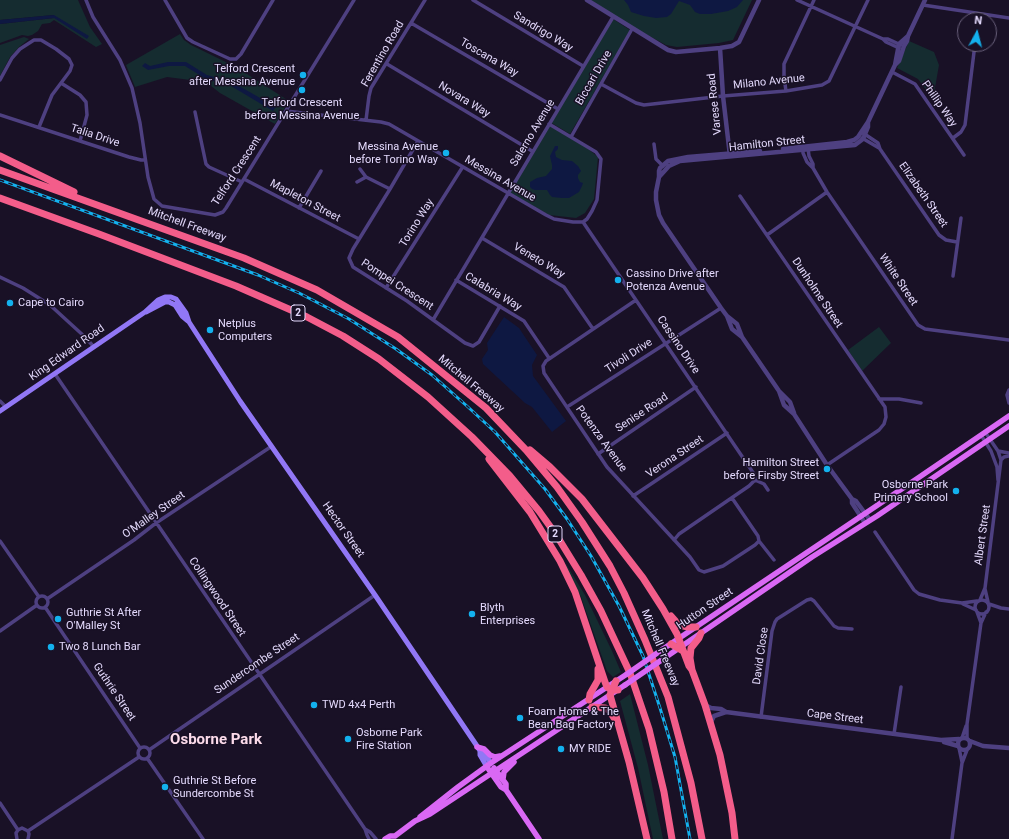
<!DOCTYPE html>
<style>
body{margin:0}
#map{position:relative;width:1009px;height:839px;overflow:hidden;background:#191126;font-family:Roboto,sans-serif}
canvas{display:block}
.north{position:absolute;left:957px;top:12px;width:40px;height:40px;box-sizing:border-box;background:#191126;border:1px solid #6a617c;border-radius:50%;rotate:7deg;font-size:11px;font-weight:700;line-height:16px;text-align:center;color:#e3d9fc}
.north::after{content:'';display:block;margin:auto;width:14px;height:18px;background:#13b1ee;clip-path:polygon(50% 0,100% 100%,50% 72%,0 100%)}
</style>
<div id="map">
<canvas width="1009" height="839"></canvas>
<div class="north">N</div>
</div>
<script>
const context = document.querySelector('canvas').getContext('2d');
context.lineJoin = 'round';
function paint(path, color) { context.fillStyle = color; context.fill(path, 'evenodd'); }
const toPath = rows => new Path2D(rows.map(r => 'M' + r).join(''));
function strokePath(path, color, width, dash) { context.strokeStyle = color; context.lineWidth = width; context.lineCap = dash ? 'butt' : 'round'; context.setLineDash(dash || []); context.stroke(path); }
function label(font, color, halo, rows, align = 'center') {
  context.font = font + ' Roboto,sans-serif'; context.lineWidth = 3; context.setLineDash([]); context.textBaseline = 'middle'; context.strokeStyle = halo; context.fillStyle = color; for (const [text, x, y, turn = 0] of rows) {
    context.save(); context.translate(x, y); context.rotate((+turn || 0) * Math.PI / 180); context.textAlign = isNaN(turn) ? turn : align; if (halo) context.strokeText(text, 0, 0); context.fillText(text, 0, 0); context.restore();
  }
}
paint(toPath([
 [0,0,78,0,90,27,102,44,96,47,54,20,50,23,42,24,38,31,32,35,28,36,22,35,0,43,0,24,54,18,54,15,0,20],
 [591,0,752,0,733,40,719,43,677,47,666,45,625,23],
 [613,19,630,30,570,134,550,122],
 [180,34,184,40,191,45,236,67,289,101,275,124,220,93,206,82,167,77,135,87,126,65],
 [24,37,29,39,19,47,10,57,0,76,0,45],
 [909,41,934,52,939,65,933,99,918,79,897,68],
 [549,125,587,148,598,157,594,199,585,213,576,218,549,215,509,192],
 [879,327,891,343,862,371,848,350],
 [566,564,585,595,612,651,621,672,613,677,607,671,581,597,564,565],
 [630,694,648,765,663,839,653,839,638,768,620,701]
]), '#152c30');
paint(toPath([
 [624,0,743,0,737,7,728,11,711,14,700,14,695,12,690,5,679,1,671,14,667,17,656,18,644,16,631,12,628,5],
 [54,15,89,36,87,39,54,18,0,24,0,20],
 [168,62,186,62,207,75,232,82,276,107,273,111,231,86,206,79,185,66,169,66,148,70,142,66,145,63,150,66],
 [555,146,558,146,558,149,555,152,556,157,562,160,572,161,578,166,581,171,578,175,578,178,580,182,583,183,582,186,579,192,569,198,562,198,552,197,550,195,547,190,535,190,532,189,530,187,530,182,537,178,546,176,552,169,552,165,550,156],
 [504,317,519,328,537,355,532,365,533,376,566,421,552,432,532,407,525,403,483,364,482,359,488,350,487,343]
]), '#0e1842');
strokePath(toPath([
 [86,0,93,17,120,60,132,88,140,123,148,177,154,199,162,206,215,215,223,212,226,208,354,0],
 [165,0,187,38,193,42,230,59,236,59,241,54,273,0],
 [473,0,583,66],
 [797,0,883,39,886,42,899,48],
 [923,5,1009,18],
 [411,23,558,109],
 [883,39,888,39,901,45],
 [387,64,532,151],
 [892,72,915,84,964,155],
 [0,80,12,58,20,49,34,40,41,40,56,49,69,59,72,65,70,71,52,95,39,127],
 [61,83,80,95,86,102,87,115,80,141],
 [601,84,636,103,644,105,723,96,786,91,822,85,829,81,868,0],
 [786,91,784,77,784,64,814,0],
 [286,111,381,122,389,124,546,215,554,219,573,222,583,222,587,219,592,211,597,200,601,159,596,152,549,124],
 [195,112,206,164,209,167,242,182],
 [0,115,129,157,141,160,145,160],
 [366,120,369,96,371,88,425,0],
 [863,133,878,143,880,149,939,235,946,240,957,242],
 [571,137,632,29],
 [862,138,879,148],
 [953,138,961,132,965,125,975,44],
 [418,141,390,189,353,249,349,258,353,267,407,301,465,343,473,346,479,342,500,306],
 [654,144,656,159,663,166],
 [803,148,803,153,807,162,813,168,827,192,918,325,925,329,1009,340],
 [808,148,809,156,813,164,813,168],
 [360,169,366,177,390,189],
 [244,179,359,239],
 [357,182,366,177],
 [740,196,885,407,886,417,884,424,879,430,827,465],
 [299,208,321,171],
 [583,222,754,474,755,480,749,486,679,534,674,540],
 [767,235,827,192],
 [482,238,564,287,593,329],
 [953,276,961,218],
 [0,277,23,288,50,305,85,337,94,347],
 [456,280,524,321,549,358],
 [386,288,462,168],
 [636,300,546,361,543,366,544,373,607,467,690,557,699,570,704,572,723,566,755,545,759,541,758,536,732,498],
 [433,320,613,17],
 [55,374,365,829,367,835,369,839],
 [1009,390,1007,395,1009,403],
 [879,399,899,399,921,403],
 [0,401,6,407],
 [567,407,721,308],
 [981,435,991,451,997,467,998,480],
 [998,451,1009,453],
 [598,454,696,387],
 [1001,460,1004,457,1009,456],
 [755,480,764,484,768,490],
 [633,496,727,433],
 [875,532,914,590,919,594,940,600,962,603,977,601],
 [0,541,39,597],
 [759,541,774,560],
 [985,589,988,602],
 '36 602a6 6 0 1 1 12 0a6 6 0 1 1-12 0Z',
 [47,599,134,540,156,523,272,446],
 '975 607a7 7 0 1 1 14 0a7 7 0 1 1-14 0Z',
 [980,600,985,588,1001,460,998,451,985,432],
 [963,604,976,610],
 [989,604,1001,608,1009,609],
 [45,607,140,748],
 [977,612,981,623],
 [0,631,37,605],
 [761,717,772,631,775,622,777,619,807,600,811,599,814,601,834,626,838,628,852,629],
 [894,734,901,687],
 [962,738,966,726],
 [967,738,967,724,981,623,986,612],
 '138 753a6 6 0 1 1 12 0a6 6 0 1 1-12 0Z',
 [959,748,962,762],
 [149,750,375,595],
 [147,758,203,839],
 [0,803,18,830],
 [365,829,370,832,376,839],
 [28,831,139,757],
 [17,839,16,833,18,830,22,828,28,831,29,834,28,839],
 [952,839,962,763,967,750]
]), '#4e4081', 3.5);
strokePath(toPath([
 [587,0,668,50,676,52,720,48,732,46,739,42,759,0],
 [720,48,723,96,730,156],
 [895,65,899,44,908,36],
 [783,149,847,142,854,140,858,137,868,122,895,65,899,61,904,46,907,41,908,36,925,0],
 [659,177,659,171,660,168,668,161,688,157,760,151],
 [727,316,732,329,742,337,779,391,790,402,794,413],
 [742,337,737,324,727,316,721,308,663,223,659,215,656,200,656,192,659,177,669,166,680,161,855,145,863,139,868,127,868,122],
 [779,391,784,405,794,414,827,465,852,499,856,501,870,520],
 [852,499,852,503,865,523],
 [705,705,711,708,721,709,726,712],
 [711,722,714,716,726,712,941,740,959,739],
 '958 744a6 6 0 1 1 12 0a6 6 0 1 1-12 0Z',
 [970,741,983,746,1009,748],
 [944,742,958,746]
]), '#4e4081', 4.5);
strokePath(toPath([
 [146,312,165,302,169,302,175,305,182,316,188,321],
 [0,411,145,312,158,300,165,297,171,297,176,299,186,313,189,322,240,401,375,595,477,746,480,751,480,755,487,767],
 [480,751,484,753,491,763]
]), '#9177f5', 5);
strokePath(toPath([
 [663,649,918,478,1009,416],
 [666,657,812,557,877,516,1009,426],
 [477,747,484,749,490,755,495,757,500,756],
 [487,767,501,787,506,790,539,839],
 [494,768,506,784,506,790],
 [503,779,504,772,514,762],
 [420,817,458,787,491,763,627,674],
 [385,839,390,836,395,836,415,821,430,814,625,685]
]), '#d968f4', 5.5);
strokePath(toPath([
 [0,156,74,192],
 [0,170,244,258,317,290,398,337,486,408,526,450,557,487,582,522,610,566,624,593,645,640,668,697,691,783,702,839],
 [0,198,99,234,236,286,307,317,343,336,379,359,428,397,472,437,510,476,539,511,557,536,581,575,601,611,630,673,649,729,664,792,672,839],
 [530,450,550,467,582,499,643,578,663,609,677,634,689,666,692,670],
 [489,459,530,512,560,561,575,592,605,682,607,687,611,690,618,690],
 [671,616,679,625,688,627,696,627],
 [701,633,699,638,691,648,690,658,692,670,705,705,720,755,732,813,735,839],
 [671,644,683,651],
 [616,681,610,695,629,762,647,839],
 [589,700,590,694,598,680,598,669],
 [592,707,605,708,609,710,614,718]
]), '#f35d8a', 7);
const rail = toPath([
 [0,180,258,275,299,293,349,319,396,349,432,375,468,407,495,432,545,489,567,519,591,556,619,606,643,656,660,708,675,757,690,839]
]);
strokePath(rail, '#13b1ee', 3);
strokePath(rail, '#191126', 1.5, [4.5]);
strokePath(toPath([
 [627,674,663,649],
 [625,685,666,657]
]), '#d968f4', 5.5);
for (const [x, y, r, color] of [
 [303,75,4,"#13b1ee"],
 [302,90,4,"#13b1ee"],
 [446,153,4,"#13b1ee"],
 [618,280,4,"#13b1ee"],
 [10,303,4,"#13b1ee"],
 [210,330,4,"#13b1ee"],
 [827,469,4,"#13b1ee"],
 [956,491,4,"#13b1ee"],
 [472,614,4,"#13b1ee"],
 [58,619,4,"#13b1ee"],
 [51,647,4,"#13b1ee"],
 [314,705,4,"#13b1ee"],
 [520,718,4,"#13b1ee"],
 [348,739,4,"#13b1ee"],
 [561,749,4,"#13b1ee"],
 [165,787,4,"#13b1ee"]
]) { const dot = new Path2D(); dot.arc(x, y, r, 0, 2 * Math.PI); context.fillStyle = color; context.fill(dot); strokePath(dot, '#191126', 1.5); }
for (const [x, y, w] of [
 [298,313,14],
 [555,534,14]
]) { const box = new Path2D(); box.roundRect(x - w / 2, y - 8, w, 16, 3); context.fillStyle = '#191126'; context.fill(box); strokePath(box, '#e3d9fc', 1); }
label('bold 10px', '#e3d9fc', null, [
 ["2",298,313],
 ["2",555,534]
]);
label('11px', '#e3d9fc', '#191126', [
 ["Sandrigo Way",543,32,31],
 ["Ferentino Road",383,54,-60],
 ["Toscana Way",489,58,30],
 ["Biccari Drive",594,78,-60],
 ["Milano Avenue",769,82,-6],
 ["Novara Way",464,100,31],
 ["Varese Road",715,104,-96],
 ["Phillip Way",939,104,55],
 ["Salerno Avenue",533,133,-59],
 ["Talia Drive",95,136,18],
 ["Hamilton Street",767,144,-6],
 ["Telford Crescent",237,171,-57],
 ["Messina Avenue",500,179,30],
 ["Elizabeth Street",923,195,55],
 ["Mapleton Street",305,201,28],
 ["Torino Way",417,223,-58],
 ["Mitchell Freeway",187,225,20],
 ["Veneto Way",539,261,31],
 ["White Street",898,280,56],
 ["Pompei Crescent",397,285,33],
 ["Calabria Way",493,292,31],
 ["Dunholme Street",817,293,56],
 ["Cassino Drive",678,345,56],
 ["King Edward Road",67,353,-35],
 ["Tivoli Drive",629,356,-33],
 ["Mitchell Freeway",471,384,40],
 ["Senise Road",642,413,-34],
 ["Potenza Avenue",601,439,54],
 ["Verona Street",675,457,-34],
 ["O'Malley Street",154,515,-35],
 ["Hector Street",343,530,55],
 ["Albert Street",983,535,-82],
 ["Collingwood Street",217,597,56],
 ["Hutton Street",705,609,-34],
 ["Mitchell Freeway",660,648,67],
 ["David Close",761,656,-82],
 ["Sundercombe Street",257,664,-34],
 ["Guthrie Street",114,692,56],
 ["Cape Street",835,717,7]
]);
label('11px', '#e3d9fc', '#191126', [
 ["Telford Crescent",295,69,"right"],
 ["after Messina Avenue",295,82,"right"],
 ["Telford Crescent",302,103,"center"],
 ["before Messina Avenue",302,116,"center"],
 ["Messina Avenue",438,147,"right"],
 ["before Torino Way",438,160,"right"],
 ["Cassino Drive after",626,274],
 ["Potenza Avenue",626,287],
 ["Cape to Cairo",18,303],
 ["Netplus",218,324],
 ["Computers",218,337],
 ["Hamilton Street",819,463,"right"],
 ["before Firsby Street",819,476,"right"],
 ["Osborne Park",948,485,"right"],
 ["Primary School",948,498,"right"],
 ["Blyth",480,608],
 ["Enterprises",480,621],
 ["Guthrie St After",66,613],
 ["O'Malley St",66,626],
 ["Two 8 Lunch Bar",59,647],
 ["TWD 4x4 Perth",322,705],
 ["Foam Home & The",528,712],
 ["Bean Bag Factory",528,725],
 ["Osborne Park",356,733],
 ["Fire Station",356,746],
 ["MY RIDE",569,749],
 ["Guthrie St Before",173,781],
 ["Sundercombe St",173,794]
], 'left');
label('bold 15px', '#fcdbea', '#191126', [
 ["Osborne Park",216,740]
]);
</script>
